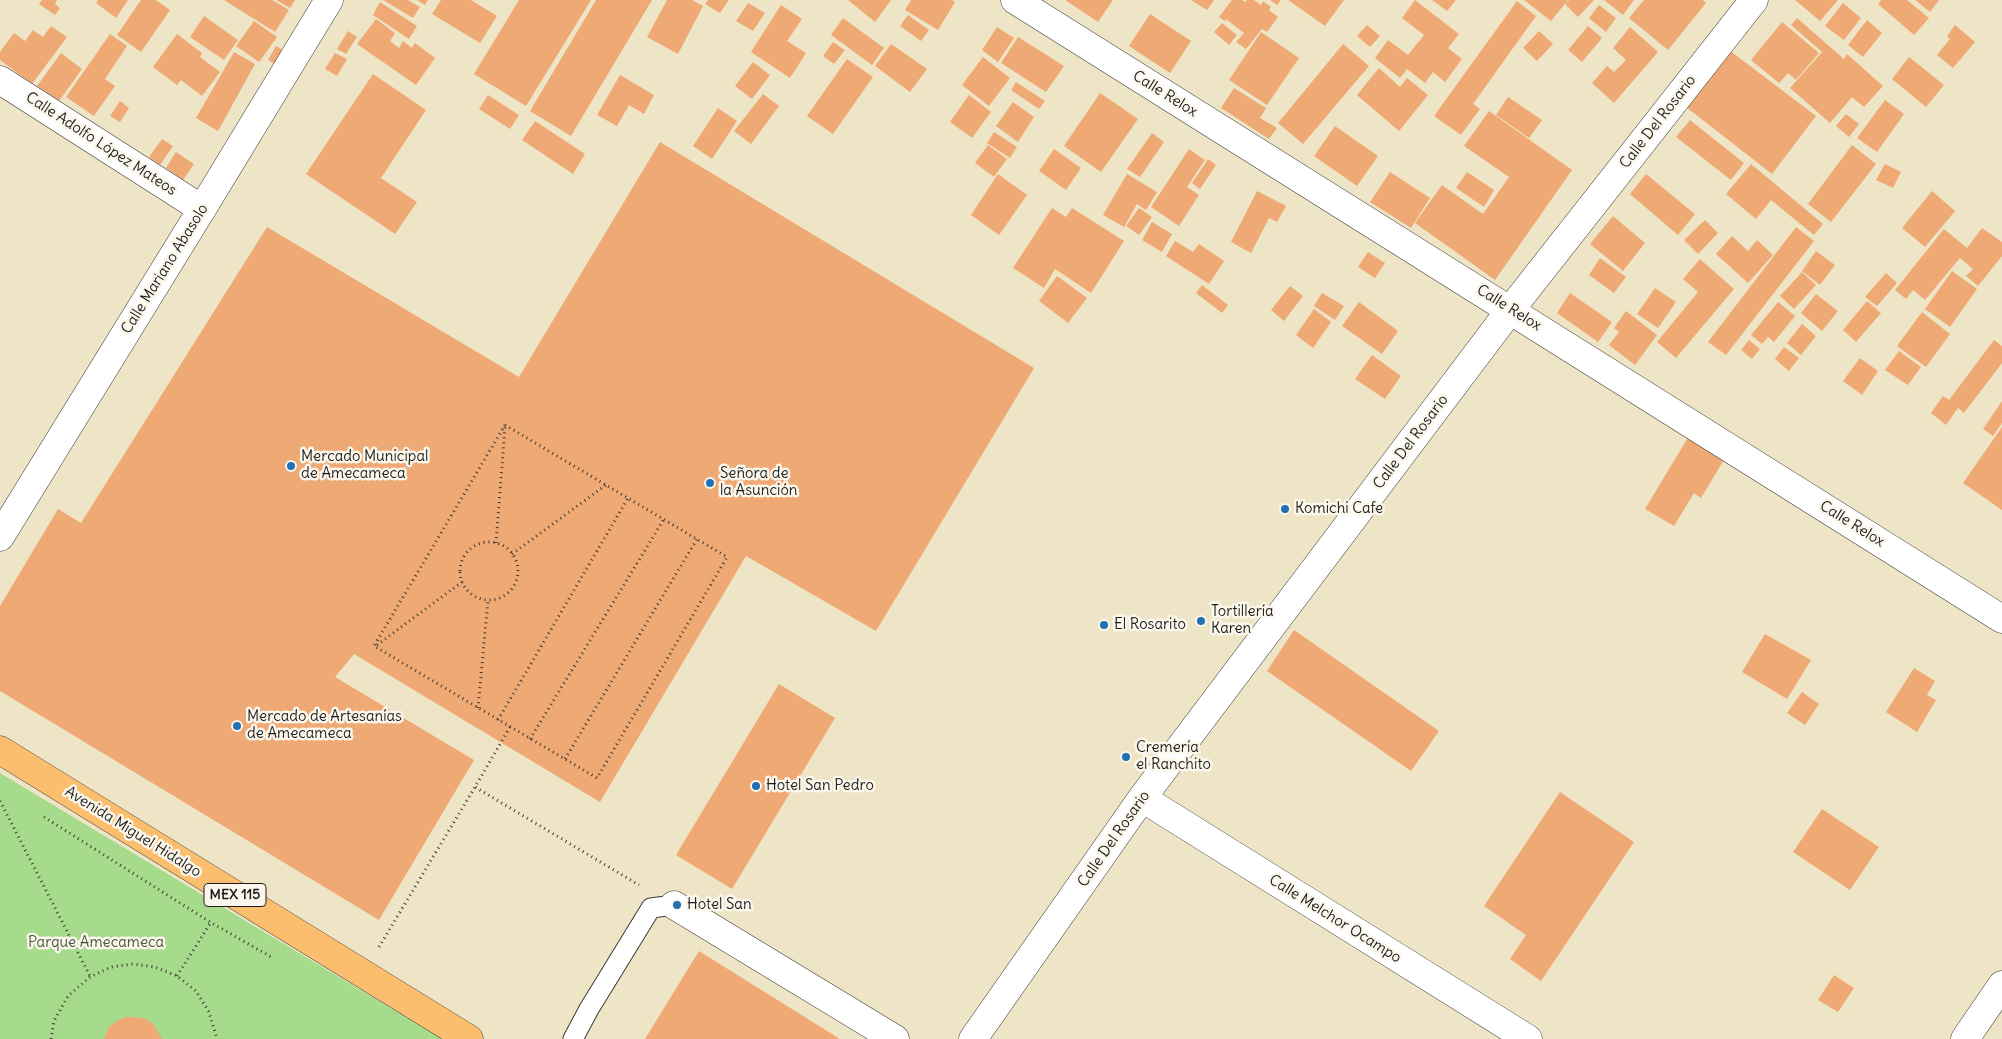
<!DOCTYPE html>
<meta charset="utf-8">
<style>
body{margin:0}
canvas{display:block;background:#eee5c7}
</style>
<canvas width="2002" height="1039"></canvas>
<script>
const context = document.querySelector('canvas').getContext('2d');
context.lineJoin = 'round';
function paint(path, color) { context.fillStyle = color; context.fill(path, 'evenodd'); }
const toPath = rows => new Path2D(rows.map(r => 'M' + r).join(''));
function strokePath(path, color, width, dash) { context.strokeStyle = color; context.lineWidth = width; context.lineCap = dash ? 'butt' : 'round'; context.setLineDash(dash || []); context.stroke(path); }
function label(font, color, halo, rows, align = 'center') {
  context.font = font + ' Delius,sans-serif'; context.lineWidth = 5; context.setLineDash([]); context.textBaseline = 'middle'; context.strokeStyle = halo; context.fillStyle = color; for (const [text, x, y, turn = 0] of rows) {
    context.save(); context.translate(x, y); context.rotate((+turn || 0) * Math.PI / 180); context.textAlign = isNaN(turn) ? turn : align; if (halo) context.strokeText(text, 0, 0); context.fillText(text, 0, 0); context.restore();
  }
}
paint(toPath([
 [0,773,442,1039,0,1039]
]), '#a6db8b');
paint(toPath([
 [42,0,57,0,55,4,60,8,55,15,39,4],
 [98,0,128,0,116,18,96,3],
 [141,0,156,0,170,10,141,52,117,35],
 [224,0,272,0,289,10,275,32],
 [276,0,295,0,290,8],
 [383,0,408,0,420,7,413,18],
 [417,0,428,0,425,5],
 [441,0,471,0,497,16,480,43,432,14],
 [519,0,591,0,526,106,474,74],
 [596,0,652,0,571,136,530,111],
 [667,0,692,0,703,6,678,54,647,37],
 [708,0,729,0,720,13,705,4],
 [848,0,891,0,875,22],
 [911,0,952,0,955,2,938,30,905,10],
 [1065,0,1113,0,1098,22],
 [1191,0,1214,0,1207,10],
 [1232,0,1242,0,1245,2,1247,0,1254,0,1261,5,1263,1,1271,7,1269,10,1278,17,1267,32,1262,29,1246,49,1236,42,1244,33,1226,19,1225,21,1219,17],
 [1270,0,1281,0,1277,5],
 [1288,0,1344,0,1325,26],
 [1415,0,1459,34,1448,48,1462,59,1445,82,1433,72,1425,83,1407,69,1400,78,1375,58,1388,40,1408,55,1424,35,1402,18],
 [1432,0,1456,0,1447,11],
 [1524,0,1568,0,1551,21],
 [1569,0,1594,0,1578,17,1565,4],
 [1604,0,1634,0,1623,15],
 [1644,0,1703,0,1706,3,1668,50,1629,18],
 [1795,0,1838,0,1820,21],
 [1881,0,1907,0,1929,18,1914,35,1878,4],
 [1915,0,1939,0,1930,12],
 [1517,1,1536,16,1473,104,1480,109,1461,135,1434,116],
 [380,2,417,26,409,39,373,15],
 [748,3,765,13,753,31,736,21],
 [1843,3,1861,18,1844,40,1825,26],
 [781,5,802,19,787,41,806,53,790,78,751,52],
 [1599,5,1616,18,1606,32,1589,18],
 [1150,14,1191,41,1170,73,1129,46],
 [908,15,929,30,921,41,900,26],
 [204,16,238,40,224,60,190,37],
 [843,18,884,48,872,65,831,35],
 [1797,18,1844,59,1847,54,1883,86,1864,107,1852,97,1830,123,1790,88,1822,52,1791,25],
 [376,19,395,33,390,41,399,48,403,41,412,48,415,43,435,58,416,85,357,44],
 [1867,20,1882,33,1863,57,1848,45],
 [254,21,277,37,259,62,236,46],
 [1782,22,1819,53,1796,80,1788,73,1779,83,1751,60],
 [1222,23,1237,35,1229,45,1214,32],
 [1367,25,1380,36,1370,47,1357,36],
 [1955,25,1975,42,1953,68,1937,55,1950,39,1947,36],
 [51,26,67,37,32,84,0,60,0,52,14,33,25,41,33,30,43,37],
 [1588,26,1602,38,1582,62,1568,50],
 [997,27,1014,38,998,62,982,50],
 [1630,27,1658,52,1614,103,1592,83,1607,66,1614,72,1626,60,1613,48],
 [348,31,357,37,346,54,337,49],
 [1539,31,1553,44,1537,61,1523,48],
 [1261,32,1299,58,1267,105,1229,80],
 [110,34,127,46,105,79,115,86,94,116,66,97],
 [177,34,202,53,200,57,220,72,202,96,181,80,177,85,153,67],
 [1018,37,1064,66,1046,92,1001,63],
 [833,42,845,50,834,64,823,56],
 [891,44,927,69,910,92,875,66],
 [1343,44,1369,66,1303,144,1278,123],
 [276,46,290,54,282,68,268,60],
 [1729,50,1816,116,1772,174,1686,107],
 [234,52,255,64,218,131,196,118],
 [61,53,82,69,59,101,37,86],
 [335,53,347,59,337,76,325,69],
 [983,57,1010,78,989,106,962,85],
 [1909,57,1944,85,1926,107,1892,79],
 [847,59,873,77,833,134,807,116],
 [753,62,770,75,752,99,735,86],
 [1379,68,1400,87,1407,78,1428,95,1399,131,1357,95],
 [373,74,426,110,381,178,417,202,395,234,306,174],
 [620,75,654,95,644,114,629,105,617,126,597,115],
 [1016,82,1045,101,1039,109,1011,90],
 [1234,88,1266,108,1260,118,1277,128,1269,139,1221,108],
 [1100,93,1138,119,1101,172,1064,146],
 [763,94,779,106,751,144,734,131],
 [488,95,519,115,510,129,479,109],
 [969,95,991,112,972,138,950,122],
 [1508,97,1542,120,1529,138,1496,115],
 [1885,100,1904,114,1877,152,1857,138],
 [120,101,129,108,120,122,110,116],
 [1013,102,1034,117,1018,142,996,126],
 [718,108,737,121,712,159,693,146],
 [1489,111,1572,170,1495,280,1415,223,1442,185,1483,214,1509,177,1464,146],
 [1846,114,1859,124,1849,137,1836,126],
 [1690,120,1744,163,1731,180,1676,137],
 [535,121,585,154,573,174,522,140],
 [1335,126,1378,156,1357,186,1314,156],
 [994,132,1017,147,1010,158,987,143],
 [1152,133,1164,142,1140,177,1127,169],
 [162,139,173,146,160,165,149,157],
 [660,142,1034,368,876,631,746,556,600,802,354,654,335,677,474,760,379,920,0,691,0,606,58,509,81,523,267,227,519,377],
 [988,145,1007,159,994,177,975,163],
 [1852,145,1876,164,1831,222,1808,204],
 [1054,149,1081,168,1066,190,1039,171],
 [1189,149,1205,160,1187,187,1199,195,1179,226,1151,207],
 [176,152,194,164,183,180,166,168],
 [1208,159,1216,165,1200,189,1192,183],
 [1751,164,1823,224,1814,235,1771,200,1756,219,1726,194],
 [1885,164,1901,172,1893,188,1876,180],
 [1390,172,1430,198,1411,228,1370,202],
 [1467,172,1494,190,1484,207,1456,188],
 [998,174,1027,195,999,235,971,215],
 [1127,174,1157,192,1146,210,1137,204,1124,227,1103,215],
 [1646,174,1695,214,1678,235,1630,194],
 [1257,191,1286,206,1277,222,1269,218,1251,253,1231,242],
 [1932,191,1955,211,1925,247,1902,228],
 [1052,208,1066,217,1072,208,1124,241,1091,293,1055,269,1044,288,1013,268],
 [1139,208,1152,217,1139,235,1126,226],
 [1613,216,1645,243,1623,271,1590,244],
 [1705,220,1718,233,1698,254,1684,240],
 [1152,222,1172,234,1162,252,1142,240],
 [1796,227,1814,241,1726,355,1708,342],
 [1982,228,2002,242,2002,256,1978,286,1966,276,1973,269,1960,258,1925,300,1913,290,1906,299,1895,290,1944,229,1967,248],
 [1732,236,1748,251,1757,240,1773,255,1748,283,1716,254],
 [1175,241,1193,252,1199,244,1224,261,1209,284,1166,256],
 [1816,251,1835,265,1820,285,1802,271],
 [1368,252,1385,263,1375,278,1358,267],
 [1600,258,1626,277,1614,293,1589,275],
 [1700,259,1734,289,1676,358,1657,342,1698,292,1683,279],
 [1952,271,1977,289,1950,327,1925,309],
 [1802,272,1816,285,1794,309,1780,296],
 [1886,273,1897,283,1877,306,1865,297],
 [1057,276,1087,298,1068,323,1039,301],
 [1202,285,1228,305,1222,313,1196,293],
 [1290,286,1303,296,1284,321,1271,310],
 [1655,288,1676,302,1658,328,1637,314],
 [1322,293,1344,306,1335,320,1314,306],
 [1570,293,1612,322,1598,342,1557,313],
 [1816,294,1838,311,1822,331,1801,313],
 [1867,301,1881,313,1856,342,1843,330],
 [1359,302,1398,331,1382,354,1342,326],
 [1778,302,1795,316,1774,342,1768,337,1762,344,1751,335],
 [1314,309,1331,322,1313,348,1296,335],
 [1626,311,1657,335,1635,365,1609,345,1619,332,1614,328],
 [1922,312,1950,334,1926,367,1897,346],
 [1802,324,1816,336,1801,355,1787,343],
 [1749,340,1760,349,1752,359,1741,350],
 [1994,340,2002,346,2002,363,1964,413,1958,408,1946,425,1931,413,1943,396,1949,400],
 [1784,347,1799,358,1789,371,1775,359],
 [1899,351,1921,367,1908,385,1885,370],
 [1372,355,1401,376,1385,399,1355,379],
 [1860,358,1878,371,1862,395,1843,381],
 [2002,401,2002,423,1993,436,1983,429],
 [2002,427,2002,510,1963,483],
 [1689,436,1725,458,1701,498,1694,493,1674,526,1645,509],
 [1294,630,1439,731,1411,771,1267,671],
 [1765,634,1811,660,1787,699,1742,672],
 [1914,668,1935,681,1927,695,1936,700,1917,732,1886,712],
 [779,684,835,718,732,889,676,855],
 [1802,692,1819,704,1805,725,1787,713],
 [1560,792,1634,842,1541,981,1510,959,1526,935,1484,906],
 [1822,809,1879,847,1850,890,1793,852],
 [699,951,840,1039,645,1039],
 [1834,975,1854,988,1838,1012,1818,1000],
 [126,1017,136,1017,146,1019,154,1025,162,1039,104,1039,109,1027,117,1021]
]), '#efa974');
const service = toPath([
 [573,1039,589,1009,651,908,674,905]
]);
const minor = toPath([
 [1015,0,2002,619],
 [202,209,329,0],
 [1142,798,1528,1039],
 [674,905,895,1039],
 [973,1039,1142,798,1511,309,1754,0],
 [1965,1039,2002,985]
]);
const tertiary = toPath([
 [0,80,202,209,0,537]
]);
const primary = toPath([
 [0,750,469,1039]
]);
strokePath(service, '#3c3a36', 21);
strokePath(minor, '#3c3a36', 29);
strokePath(tertiary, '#3c3a36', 29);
strokePath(primary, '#3c3a36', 29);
strokePath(toPath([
 [505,425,727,557,597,778,374,646,505,425],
 '460 571a29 29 0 1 1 58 0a29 29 0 1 1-58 0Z',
 [496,543,505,427],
 [512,554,606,485],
 [377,645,462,582],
 [478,708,488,600],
 [498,720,628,498],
 [510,727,475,787,639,885],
 [530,739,664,519],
 [565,759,697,539],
 [0,801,90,976],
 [44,817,210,922,273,958],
 [379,947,475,787],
 [177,976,211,922],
 [51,1039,54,1021,68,996,90,977,111,967,133,964,155,967,177,976,196,991,209,1012,217,1039]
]), '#3c3a36', 3, [1, 4]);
strokePath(service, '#fff', 19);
strokePath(minor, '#fff', 28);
strokePath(tertiary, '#fff', 28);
strokePath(primary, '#fbbd6e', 28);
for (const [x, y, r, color] of [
 [291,466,5,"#1f6fb2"],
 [710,483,5,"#1f6fb2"],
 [1285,509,5,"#1f6fb2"],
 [1201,621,5,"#1f6fb2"],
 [1104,625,5,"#1f6fb2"],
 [237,726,5,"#1f6fb2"],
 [1126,757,5,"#1f6fb2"],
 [756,786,5,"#1f6fb2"],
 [677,905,5,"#1f6fb2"]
]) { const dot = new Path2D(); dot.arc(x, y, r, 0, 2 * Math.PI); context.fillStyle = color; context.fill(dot); strokePath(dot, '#fbf7ec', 2); }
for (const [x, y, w] of [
 [235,895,62]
]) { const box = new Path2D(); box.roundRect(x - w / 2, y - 11.5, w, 23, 4); context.fillStyle = '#fbf7ec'; context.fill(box); strokePath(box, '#1c1c1c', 1); }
label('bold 14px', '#1c1c1c', null, [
 ["MEX 115",235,895]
]);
label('15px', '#1c1c1c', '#fbf7ec', [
 ["Calle Relox",1165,94,32],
 ["Calle Del Rosario",1658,122,-52],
 ["Calle Adolfo López Mateos",101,144,33],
 ["Calle Mariano Abasolo",165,269,-58],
 ["Calle Relox",1509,308,32],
 ["Calle Del Rosario",1411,442,-53],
 ["Calle Relox",1852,524,32],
 ["Avenida Miguel Hidalgo",133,832,32],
 ["Calle Del Rosario",1114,839,-55],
 ["Calle Melchor Ocampo",1335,919,32]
]);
label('15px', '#1c1c1c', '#fbf7ec', [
 ["Mercado Municipal",301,457],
 ["de Amecameca",301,474],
 ["Señora de",720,474],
 ["la Asunción",720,491],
 ["Komichi Cafe",1295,509],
 ["Tortillería",1211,612],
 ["Karen",1211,629],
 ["El Rosarito",1114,625],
 ["Mercado de Artesanías",247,717],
 ["de Amecameca",247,734],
 ["Cremería",1136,748],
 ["el Ranchito",1136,765],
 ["Hotel San Pedro",766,786],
 ["Hotel San",687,905]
], 'left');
label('15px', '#45553d', '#fbf7ec', [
 ["Parque Amecameca",96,943]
]);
</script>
